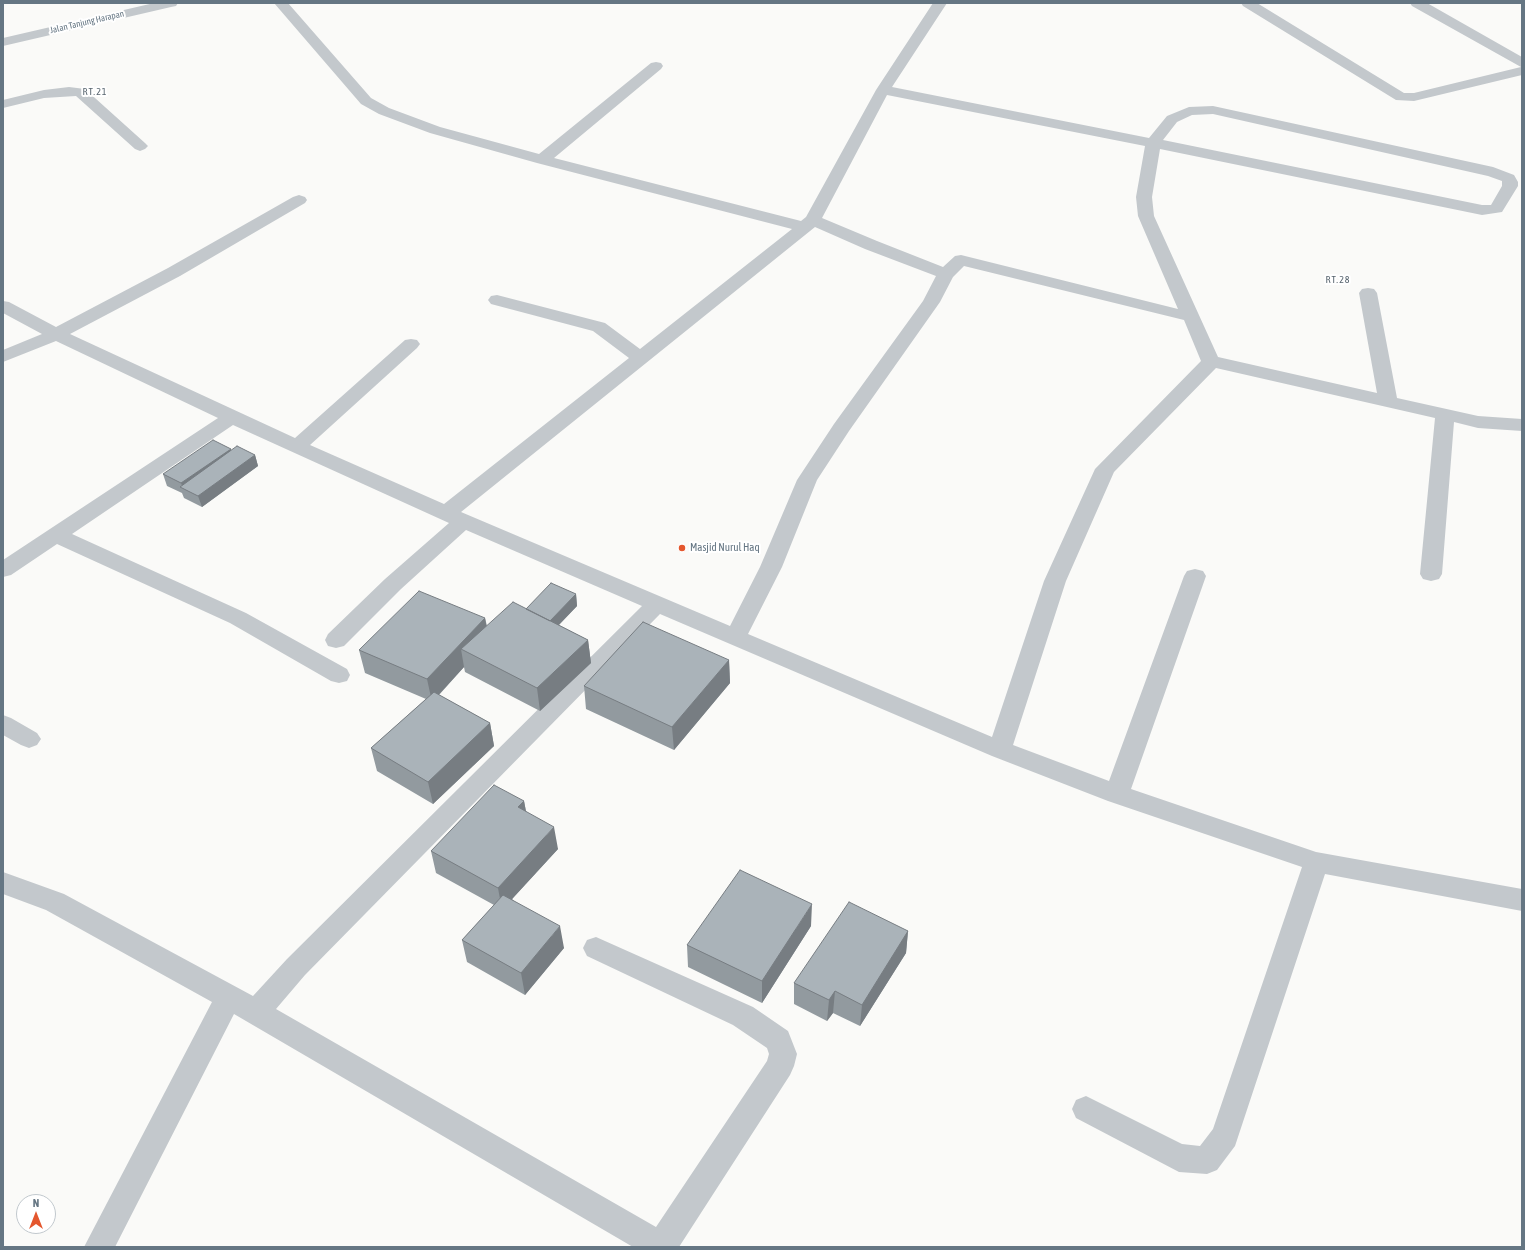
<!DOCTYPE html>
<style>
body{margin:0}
#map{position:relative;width:1525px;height:1250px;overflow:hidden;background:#fafaf8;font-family:"Asap Condensed",sans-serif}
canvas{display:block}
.frame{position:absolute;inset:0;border:4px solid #657683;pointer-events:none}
.north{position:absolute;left:16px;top:1194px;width:40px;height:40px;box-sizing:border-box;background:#fff;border:1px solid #c1c8cd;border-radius:50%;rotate:0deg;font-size:11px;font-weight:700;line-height:16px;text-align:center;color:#657683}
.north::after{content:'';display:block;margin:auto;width:14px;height:18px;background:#e4572e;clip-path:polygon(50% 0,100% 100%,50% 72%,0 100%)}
</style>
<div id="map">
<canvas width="1525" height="1250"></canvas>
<div class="frame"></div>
<div class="north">N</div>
</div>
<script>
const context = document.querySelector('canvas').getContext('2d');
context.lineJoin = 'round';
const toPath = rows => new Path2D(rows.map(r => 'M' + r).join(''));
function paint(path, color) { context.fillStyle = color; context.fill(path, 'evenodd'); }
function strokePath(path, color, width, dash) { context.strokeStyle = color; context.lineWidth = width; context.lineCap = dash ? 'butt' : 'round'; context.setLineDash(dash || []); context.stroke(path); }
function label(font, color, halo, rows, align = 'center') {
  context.font = font + ' "Asap Condensed",sans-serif'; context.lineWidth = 4; context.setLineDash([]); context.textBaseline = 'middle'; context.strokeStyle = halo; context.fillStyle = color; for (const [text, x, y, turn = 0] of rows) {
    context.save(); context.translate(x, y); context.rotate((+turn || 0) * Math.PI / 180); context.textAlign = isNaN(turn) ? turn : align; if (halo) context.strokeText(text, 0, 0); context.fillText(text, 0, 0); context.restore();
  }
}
paint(toPath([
 [154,3,178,3,176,6,171,7,3,46,3,38,154,3],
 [274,3,288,3,371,98,389,108,440,127,539,154,651,63,656,62,661,63,663,66,661,69,554,158,801,221,806,217,876,90,933,3,947,3,892,87,1149,138,1167,116,1189,107,1213,106,1493,167,1514,175,1518,182,1518,186,1502,212,1482,215,1160,149,1152,197,1154,216,1218,357,1377,393,1359,293,1362,289,1368,288,1374,289,1377,293,1397,398,1478,416,1522,419,1522,431,1478,428,1454,422,1442,574,1439,579,1431,581,1423,579,1420,574,1435,418,1216,368,1114,472,1066,581,1013,745,1109,781,1184,576,1187,571,1195,569,1203,571,1206,576,1131,789,1316,852,1522,889,1522,911,1325,874,1235,1146,1217,1170,1207,1174,1179,1172,1076,1118,1072,1109,1076,1100,1086,1096,1182,1144,1200,1146,1213,1129,1302,867,1108,801,992,756,660,614,305,975,276,1009,656,1227,767,1061,769,1054,767,1048,733,1025,587,956,583,948,587,940,596,937,753,1007,788,1031,797,1054,794,1066,790,1075,679,1247,633,1247,234,1014,115,1247,84,1247,212,1002,46,910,3,894,3,872,64,894,253,996,287,959,642,606,466,530,401,589,344,646,336,648,328,646,325,640,328,634,385,579,449,523,233,425,72,534,246,613,347,669,350,675,347,681,339,683,331,681,230,623,57,544,11,575,3,577,3,560,218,418,56,341,3,362,3,350,42,334,3,313,3,301,9,302,56,327,168,268,293,197,299,195,305,197,307,200,305,203,180,276,70,334,295,438,405,340,411,339,417,340,420,344,417,348,310,445,444,504,629,358,593,331,491,304,488,300,491,296,497,295,605,323,640,349,792,229,537,163,430,133,379,114,361,104,274,3],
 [887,95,1145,146,1136,197,1138,216,1178,309,961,255,955,256,943,267,877,241,822,218,887,95],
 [1213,114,1488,176,1502,181,1502,186,1491,205,1482,205,1163,140,1177,122,1192,115,1213,114],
 [815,227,865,249,936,276,923,301,834,424,797,480,760,567,730,626,461,512,815,227],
 [964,266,1184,320,1201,361,1095,469,1044,581,992,737,748,634,782,567,817,480,849,431,940,302,953,277,964,266],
 [1241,3,1257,3,1404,93,1414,93,1521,67,1412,6,1410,3,1427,3,1522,57,1522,75,1414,101,1396,100,1243,6,1241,3],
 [69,87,85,89,145,143,148,146,145,149,140,151,135,149,76,96,44,98,3,108,3,100,44,90,69,87],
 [3,715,11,718,37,733,41,739,37,745,29,748,21,745,3,735,3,715]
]), '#c3c8cc');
paint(toPath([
 [231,449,231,450,255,455,258,466,202,507,184,498,182,493,167,486,163,474],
 [576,594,577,606,559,625,588,640,591,663,540,711,465,672,464,667,439,695,490,723,494,746,433,804,377,771,371,748,426,699,365,673,359,650,485,618,487,626,526,609],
 [729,660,730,683,674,750,586,709,584,686],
 [524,801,526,811,558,849,512,899,564,948,525,995,467,962,462,940,494,905,436,873,431,851],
 [811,926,762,1003,688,967,687,945],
 [908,931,906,953,860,1026,833,1013,827,1021,794,1004,794,983]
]), '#929a9f');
paint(toPath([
 [231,449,234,460,183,488,181,483],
 [255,455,258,466,202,507,198,496],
 [576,594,577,606,550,634,549,622],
 [485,618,489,641,461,649,464,667,432,702,427,679],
 [588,640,591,663,540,711,537,688],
 [729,660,730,683,674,750,672,727],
 [490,723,494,746,433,804,428,782],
 [524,801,528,823,518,807],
 [554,827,558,849,502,910,498,888],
 [812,904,811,926,762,1003,762,981],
 [560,926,564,948,525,995,521,973],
 [908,931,906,953,860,1026,862,1005],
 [835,991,833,1013,827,1021,829,1000]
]), '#777d82');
const building = toPath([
 [213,440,231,449,181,483,163,474,213,440],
 [237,446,255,455,198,496,180,487,237,446],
 [551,583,576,594,550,621,526,609,551,583],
 [419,591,485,618,427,679,359,650,419,591],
 [513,602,588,640,537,688,461,649,513,602],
 [643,622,729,660,672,727,584,686,643,622],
 [434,692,490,723,428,782,371,748,434,692],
 [494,785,524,801,518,807,554,827,498,888,431,851,494,785],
 [740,870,812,904,762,981,687,945,740,870],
 [503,895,560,926,521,973,462,940,503,895],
 [849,902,908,931,862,1005,835,991,829,1000,794,983,849,902]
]);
paint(building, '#aab3b9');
strokePath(building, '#777d82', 1);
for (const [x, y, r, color] of [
 [682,548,4,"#e4572e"]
]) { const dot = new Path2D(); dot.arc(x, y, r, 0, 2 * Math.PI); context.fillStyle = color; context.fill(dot); strokePath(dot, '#fff', 1.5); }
label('9px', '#657683', '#fff', [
 ["Jalan Tanjung Harapan",87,22,-13]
]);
context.letterSpacing = '1px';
label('10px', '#57646e', '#fff', [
 ["RT.21",95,92],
 ["RT.28",1338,280]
]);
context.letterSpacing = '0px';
label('11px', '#657683', '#fff', [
 ["Masjid Nurul Haq",690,548]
], 'left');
</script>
